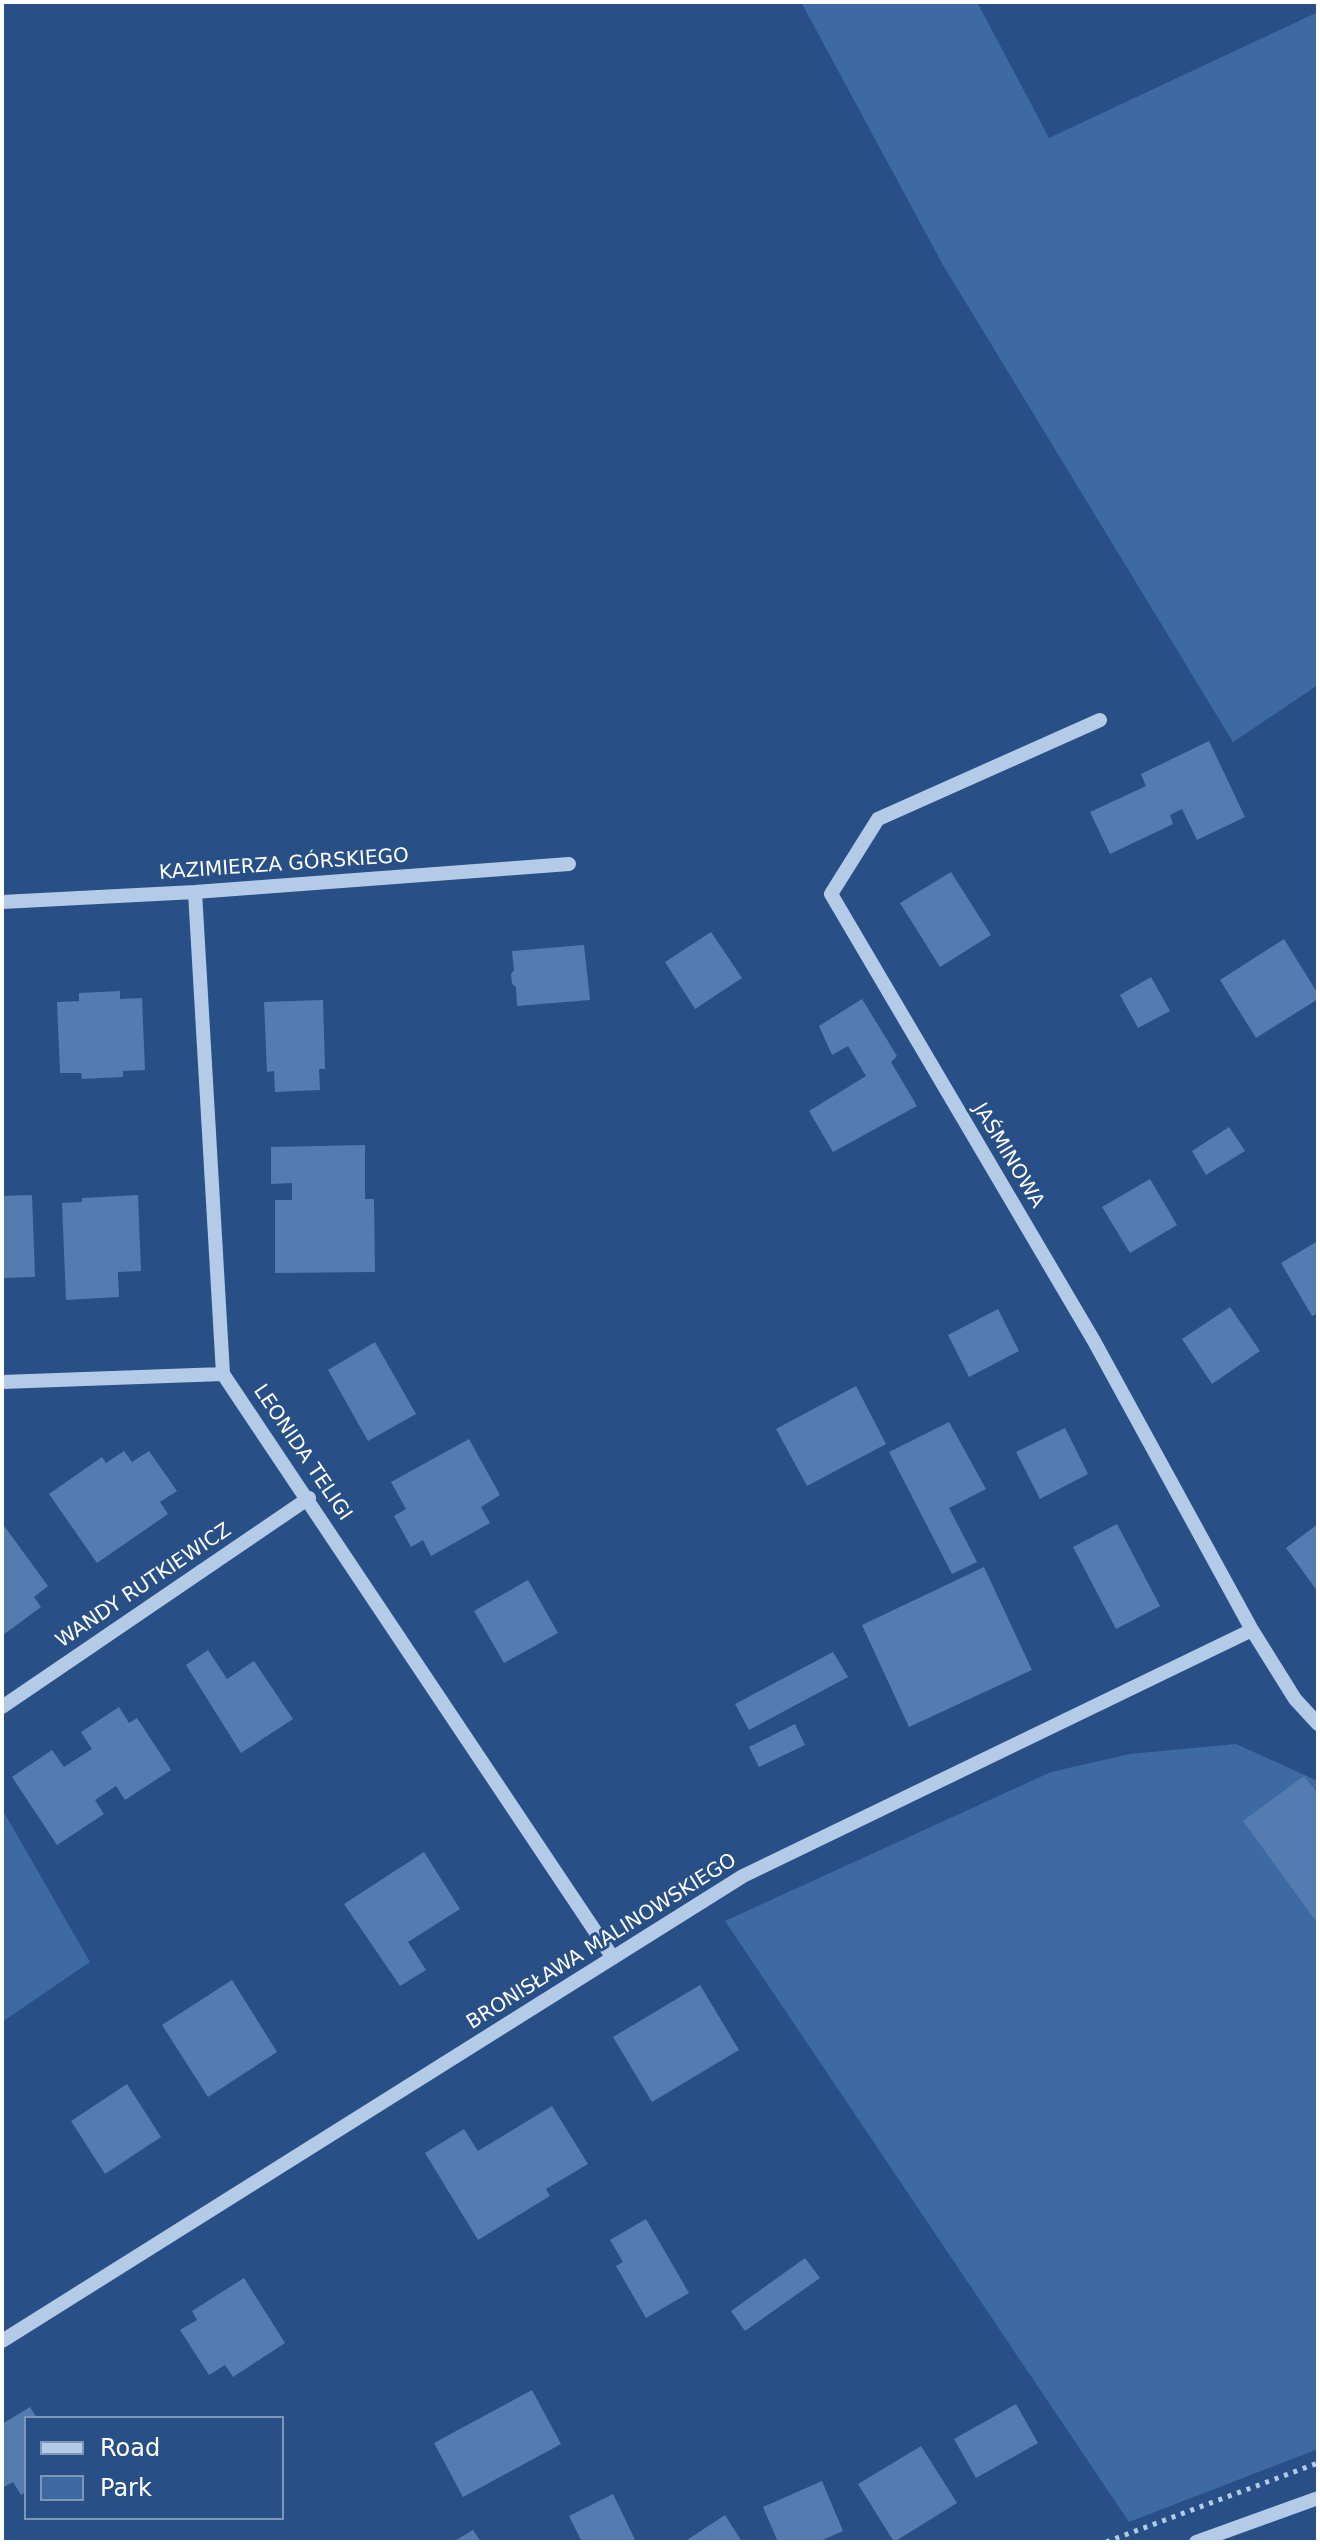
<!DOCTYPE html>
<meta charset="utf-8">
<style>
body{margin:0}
#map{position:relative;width:1320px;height:2544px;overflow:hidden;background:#285087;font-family:"DejaVu Sans",sans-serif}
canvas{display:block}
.frame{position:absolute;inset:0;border:4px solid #fff;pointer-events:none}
.legend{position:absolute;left:24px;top:2416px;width:260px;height:104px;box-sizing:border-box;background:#285087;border:2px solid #7e96b7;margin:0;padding:10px 14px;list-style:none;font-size:24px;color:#fff}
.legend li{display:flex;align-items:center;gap:16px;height:40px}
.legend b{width:40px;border:2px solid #7e96b7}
</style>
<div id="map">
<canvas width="1320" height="2544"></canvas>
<div class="frame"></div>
<ul class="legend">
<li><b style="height:10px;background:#b4cbe8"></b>Road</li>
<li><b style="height:22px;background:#3d6aa3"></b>Park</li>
</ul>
</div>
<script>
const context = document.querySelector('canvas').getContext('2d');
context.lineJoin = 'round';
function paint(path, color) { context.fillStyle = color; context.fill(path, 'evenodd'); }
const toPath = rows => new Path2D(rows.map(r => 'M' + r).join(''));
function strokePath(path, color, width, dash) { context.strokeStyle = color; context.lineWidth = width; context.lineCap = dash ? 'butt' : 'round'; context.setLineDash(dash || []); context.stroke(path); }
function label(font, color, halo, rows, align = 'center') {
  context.font = font + ' "DejaVu Sans",sans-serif'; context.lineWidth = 6; context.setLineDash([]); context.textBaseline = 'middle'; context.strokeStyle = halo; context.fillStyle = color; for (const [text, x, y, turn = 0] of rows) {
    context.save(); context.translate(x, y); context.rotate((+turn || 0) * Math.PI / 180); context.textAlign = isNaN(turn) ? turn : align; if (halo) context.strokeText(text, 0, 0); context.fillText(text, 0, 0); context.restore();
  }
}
paint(toPath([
 [801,2,977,2,1049,138,1318,12,1318,685,1233,742,943,265],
 [1236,1744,1318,1781,1318,2449,1129,2522,725,1921,1051,1772,1130,1754],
 [2,1809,90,1962,2,2022]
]), '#3d6aa3');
paint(toPath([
 [1209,741,1245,817,1197,840,1182,809,1170,815,1173,824,1110,854,1090,812,1146,786,1141,774],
 [951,872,991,935,940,967,900,903],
 [711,932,742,978,695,1009,665,962],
 [1284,939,1318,994,1318,999,1256,1038,1220,980],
 [584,945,590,1000,517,1006,516,987,512,984,511,974,514,970,512,951],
 [1151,977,1170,1011,1138,1028,1120,995],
 [120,991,120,999,142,998,145,1070,123,1071,123,1077,82,1079,81,1073,60,1073,57,1002,79,1001,79,993],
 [862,999,897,1056,891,1062,917,1106,833,1152,809,1111,866,1076,848,1046,832,1055,819,1026],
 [323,1000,325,1069,319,1069,320,1090,275,1092,274,1071,267,1072,264,1002],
 [1229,1127,1245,1151,1206,1175,1192,1151],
 [365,1145,365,1199,374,1199,375,1272,275,1273,275,1200,292,1200,292,1183,271,1184,271,1147],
 [1150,1179,1177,1225,1130,1253,1102,1207],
 [32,1195,35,1277,2,1278,2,1196],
 [138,1195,141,1271,118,1272,119,1297,66,1300,62,1203,82,1202,82,1198],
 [1318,1241,1318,1313,1312,1316,1281,1263],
 [1230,1307,1260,1351,1212,1384,1182,1339],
 [998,1309,1019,1351,969,1377,948,1335],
 [375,1342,416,1414,368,1441,328,1370],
 [856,1386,886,1444,807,1486,776,1429],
 [949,1422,986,1489,949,1508,977,1562,952,1574,889,1452],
 [1065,1428,1088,1474,1040,1499,1016,1452],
 [469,1439,500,1495,481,1507,490,1523,431,1556,423,1540,411,1547,394,1516,406,1509,391,1482],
 [124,1451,132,1462,149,1451,177,1491,160,1502,168,1514,97,1563,49,1494,102,1457,106,1463],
 [2,1523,48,1586,34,1597,41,1607,3,1635],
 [1117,1524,1160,1606,1116,1629,1073,1547],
 [1318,1524,1318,1592,1286,1548],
 [984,1567,1032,1670,909,1727,862,1625],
 [528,1580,558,1633,504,1663,474,1611],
 [208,1650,227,1679,254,1661,293,1719,241,1753,186,1665],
 [833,1652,848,1677,749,1730,735,1704],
 [119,1707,129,1723,137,1718,171,1770,125,1800,116,1786,95,1800,104,1814,57,1845,12,1777,52,1750,64,1767,92,1749,81,1732],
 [795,1724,805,1745,759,1767,749,1747],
 [1304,1776,1318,1794,1318,1924,1243,1821],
 [424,1852,460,1909,408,1942,426,1970,400,1986,344,1904],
 [232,1980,277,2052,208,2097,162,2025],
 [700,1985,739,2050,652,2102,613,2037],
 [127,2084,161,2137,105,2174,71,2121],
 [552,2106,588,2164,546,2189,550,2196,478,2240,425,2153,464,2129,478,2151],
 [646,2219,689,2293,646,2318,616,2266,623,2262,610,2240],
 [805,2258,820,2278,745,2331,731,2311],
 [244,2278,285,2343,233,2377,225,2365,209,2375,180,2330,197,2320,192,2311],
 [532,2390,561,2444,463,2497,434,2443],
 [1016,2404,1038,2443,976,2478,954,2439],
 [30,2407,37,2418,26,2418,26,2492,21,2495,13,2482,2,2488,2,2424],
 [921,2446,957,2503,894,2542,858,2484],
 [822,2481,843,2531,818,2542,778,2542,763,2507],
 [613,2494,636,2542,582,2542,569,2516],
 [725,2515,742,2542,684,2542],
 [473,2530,481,2542,453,2542]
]), '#557cb0');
strokePath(toPath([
 [1106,2542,1318,2463]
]), '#b4cbe8', 5, [4, 6]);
strokePath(toPath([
 [1100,720,878,819,831,894,1094,1341,1252,1630,1295,1699,1318,1724],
 [195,892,223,1374,613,1958],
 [2,902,195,892,569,864],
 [2,1382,223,1374],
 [2,1707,309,1498],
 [2,2341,743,1876,1252,1630],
 [1196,2542,1318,2498]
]), '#b4cbe8', 14);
label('20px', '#fff', '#285087', [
 ["KAZIMIERZA GÓRSKIEGO",284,865,-4],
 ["JAŚMINOWA",1008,1156,59],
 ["LEONIDA TELIGI",302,1453,56],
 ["WANDY RUTKIEWICZ",144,1586,-34],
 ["BRONISŁAWA MALINOWSKIEGO",602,1942,-32]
]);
</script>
